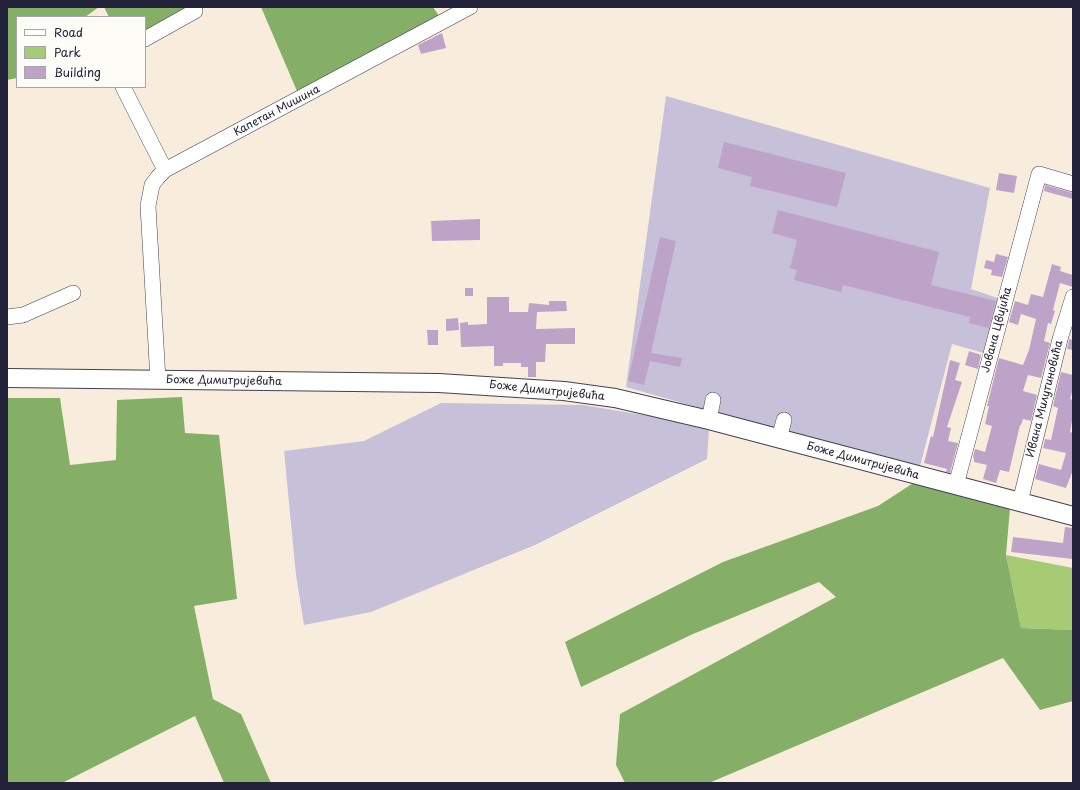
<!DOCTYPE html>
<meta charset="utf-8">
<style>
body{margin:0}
#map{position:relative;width:1080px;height:790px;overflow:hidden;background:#f8eddc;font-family:"Playpen Sans",sans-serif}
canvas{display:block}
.frame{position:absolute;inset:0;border:8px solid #22223b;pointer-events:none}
.legend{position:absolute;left:16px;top:16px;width:130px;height:72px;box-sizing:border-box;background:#fdfcf7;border:1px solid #a5a5ac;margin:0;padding:5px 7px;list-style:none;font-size:12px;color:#22223b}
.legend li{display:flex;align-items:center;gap:8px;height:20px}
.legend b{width:20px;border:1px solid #a5a5ac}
</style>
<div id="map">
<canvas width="1080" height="790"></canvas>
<div class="frame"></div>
<ul class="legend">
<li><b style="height:5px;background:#fff"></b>Road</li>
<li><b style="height:11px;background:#a7cb74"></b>Park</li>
<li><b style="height:11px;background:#bea3c8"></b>Building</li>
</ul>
</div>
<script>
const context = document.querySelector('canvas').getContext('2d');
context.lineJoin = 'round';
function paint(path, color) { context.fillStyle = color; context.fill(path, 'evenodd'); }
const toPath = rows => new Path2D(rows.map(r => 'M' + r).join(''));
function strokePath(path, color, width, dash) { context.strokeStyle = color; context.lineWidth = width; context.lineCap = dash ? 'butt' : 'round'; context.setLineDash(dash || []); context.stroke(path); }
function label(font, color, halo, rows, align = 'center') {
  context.font = font + ' "Playpen Sans",sans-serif'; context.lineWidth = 3; context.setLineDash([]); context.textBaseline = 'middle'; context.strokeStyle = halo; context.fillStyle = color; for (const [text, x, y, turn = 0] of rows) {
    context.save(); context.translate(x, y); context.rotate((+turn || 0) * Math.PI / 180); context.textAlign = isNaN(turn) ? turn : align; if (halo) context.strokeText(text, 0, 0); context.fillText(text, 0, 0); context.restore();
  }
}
paint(toPath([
 [666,96,990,188,971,289,1003,300,987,354,952,344,919,470,626,387],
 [441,403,583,405,673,420,709,428,707,459,535,545,371,612,304,625,296,575,284,451,364,441]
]), '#c6c0d9');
paint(toPath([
 [1006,555,1073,568,1073,630,1021,628]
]), '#a7cb74');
paint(toPath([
 [7,7,99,7,85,17,17,17,17,78,7,80],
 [104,7,195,7,145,32,145,17,109,17],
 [261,7,433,7,439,16,300,98],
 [182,397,185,433,219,435,237,599,194,606,213,699,241,714,271,783,224,783,195,716,62,783,7,783,7,398,60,398,70,465,116,460,117,400],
 [918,480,1010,508,1006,555,1021,628,1073,630,1073,701,1040,710,1003,658,709,783,625,783,616,765,620,714,836,597,819,582,693,634,581,687,565,642,723,562,878,506]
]), '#85af66');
paint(toPath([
 [442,33,446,48,421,54,418,45],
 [724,142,846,173,837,207,750,186,752,177,718,168],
 [999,173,1017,176,1014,193,996,190],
 [1045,185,1073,193,1073,199,1044,191],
 [778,210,939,252,931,285,996,301,989,328,969,323,970,317,843,285,841,292,794,280,797,270,790,268,797,240,772,233],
 [480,219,480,240,432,241,431,221],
 [660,237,676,241,651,353,682,358,680,367,650,361,644,385,628,381],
 [996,254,1008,257,1002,277,991,275,992,270,984,268,986,260,994,262],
 [1052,264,1061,267,1060,271,1073,275,1073,287,1060,283,1053,310,1055,311,1051,324,1048,323,1044,341,1050,343,1041,378,1028,375,1023,391,1037,395,1031,421,1023,419,1021,425,1020,425,1009,472,1000,470,996,483,983,479,987,465,974,462,974,458,973,457,975,449,985,452,992,426,985,424,989,406,987,406,999,358,1023,365,1029,350,1036,319,1021,314,1018,325,1009,322,1015,301,1028,305,1031,294,1043,297],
 [465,288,473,288,473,296,465,296],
 [487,297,509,297,509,312,528,312,529,303,549,305,549,301,566,301,567,311,537,312,536,329,575,328,575,344,546,344,545,362,536,362,536,377,528,377,528,367,521,367,521,363,503,363,503,366,494,366,494,346,461,347,460,323,468,322,468,325,487,324],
 [458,318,459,330,446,331,446,319],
 [427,330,438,330,438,345,428,345],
 [1069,339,1073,340,1073,350,1067,349],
 [969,351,981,355,978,369,965,365],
 [950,360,960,363,955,380,962,382,947,427,951,428,948,441,958,443,950,473,946,472,947,469,924,463,931,436,933,437],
 [1061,372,1073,375,1073,389,1070,399,1073,400,1073,415,1070,432,1073,433,1073,470,1066,488,1035,479,1039,464,1061,470,1066,453,1043,448,1045,439,1051,440,1058,408,1053,406],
 [1065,527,1073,528,1073,559,1011,552,1013,537,1063,543]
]), '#bea3c8');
const minor = toPath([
 [145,39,195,11],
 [123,87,165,170],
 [7,317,23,315,73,293],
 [158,380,148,206,152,185,158,177,165,170,470,7],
 [709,420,713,400],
 [779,439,784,420],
 [956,485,1039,174,1073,184],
 [1020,502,1060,339,1073,297]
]);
const major = toPath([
 [7,378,439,383,564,391,615,398,709,420,1073,516]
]);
strokePath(minor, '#424053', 16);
strokePath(major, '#424053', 20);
strokePath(minor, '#fff', 15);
strokePath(major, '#fff', 18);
label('11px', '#22223b', '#fdfcf7', [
 ["Капетан Мишина",277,111,-28],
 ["Јована Цвијића",997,330,-75],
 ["Боже Димитријевића",224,381,1],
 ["Боже Димитријевића",547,391,6],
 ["Ивана Милутиновића",1045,399,-76],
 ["Боже Димитријевића",863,461,15]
]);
</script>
